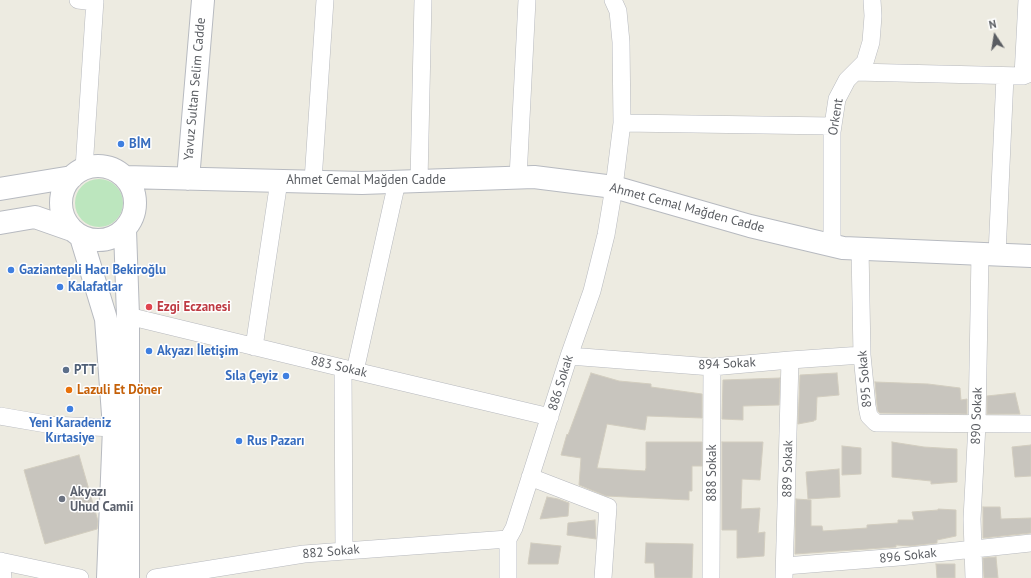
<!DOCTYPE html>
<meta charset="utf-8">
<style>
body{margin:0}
#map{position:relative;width:1031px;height:578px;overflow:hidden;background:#edebe1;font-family:"PT Sans",sans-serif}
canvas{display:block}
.north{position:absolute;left:975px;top:16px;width:40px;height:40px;-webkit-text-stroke:3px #fff;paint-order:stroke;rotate:348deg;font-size:11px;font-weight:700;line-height:16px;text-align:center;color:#5a5d62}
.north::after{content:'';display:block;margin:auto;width:14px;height:18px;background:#5a5d62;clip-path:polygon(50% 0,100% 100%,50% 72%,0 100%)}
</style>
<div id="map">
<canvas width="1031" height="578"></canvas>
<div class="north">N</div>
</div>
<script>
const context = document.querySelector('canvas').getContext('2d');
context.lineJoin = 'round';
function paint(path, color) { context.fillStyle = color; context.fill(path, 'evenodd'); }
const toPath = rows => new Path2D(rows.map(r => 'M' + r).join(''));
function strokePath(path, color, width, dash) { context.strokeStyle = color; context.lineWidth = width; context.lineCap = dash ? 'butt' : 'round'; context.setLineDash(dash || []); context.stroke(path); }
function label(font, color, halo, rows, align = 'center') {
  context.font = font + ' "PT Sans",sans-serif'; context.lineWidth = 3; context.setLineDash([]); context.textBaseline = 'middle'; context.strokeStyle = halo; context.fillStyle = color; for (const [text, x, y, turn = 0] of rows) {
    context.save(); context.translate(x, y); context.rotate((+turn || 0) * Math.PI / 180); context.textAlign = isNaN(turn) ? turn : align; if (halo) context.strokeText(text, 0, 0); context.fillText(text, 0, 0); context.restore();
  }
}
paint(toPath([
 '75 203a24 24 0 1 1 48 0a24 24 0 1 1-48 0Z'
]), '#bce6be');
const building = toPath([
 [591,373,619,381,651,384,651,387,702,394,702,418,647,416,645,430,607,424,597,468,645,471,646,468,646,442,702,442,702,466,692,466,692,491,689,491,689,500,606,496,579,485,581,458,561,455,567,434,568,435,591,373],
 [837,373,839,395,817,397,816,420,814,420,814,421,798,424,800,375,837,373],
 [780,378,779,405,743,406,743,420,722,419,723,380,780,378],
 [875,382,928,384,960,388,961,400,967,399,967,414,880,413,878,411,877,405,875,382],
 [1015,393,1020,414,987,414,987,396,1015,393],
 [722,442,763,442,760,480,742,479,741,509,760,508,758,533,765,532,764,556,737,558,737,530,722,530,722,442],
 [892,442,924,447,957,449,957,482,931,484,931,481,892,477,892,442],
 [1031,445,1031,476,1015,477,1012,447,1031,445],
 [842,446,861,448,861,474,842,475,842,446],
 [79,455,98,521,97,529,45,544,24,470,79,455],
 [839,469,840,497,808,499,806,472,839,469],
 [547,497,558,499,569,503,568,516,540,519,547,497],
 [796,499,811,500,811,526,822,526,823,531,867,528,867,525,898,523,898,520,914,520,912,512,938,510,938,509,956,510,956,536,937,540,937,543,910,546,896,545,896,547,868,549,795,554,796,499],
 [983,507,1000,507,1001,519,1031,518,1031,533,983,538,983,507],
 [595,520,596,539,567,535,568,523,595,520],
 [531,543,561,546,558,564,528,564,531,543],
 [646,543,693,544,692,578,655,578,654,563,645,563,646,543],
 [996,557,998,578,984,578,983,558,996,557],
 [936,564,955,564,955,578,937,578,936,564]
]);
paint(building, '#c8c5be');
strokePath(building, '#d2cdbf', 1);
const minor = toPath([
 [78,0,95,2],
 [855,72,1023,76,1031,73],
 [1023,76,1027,0],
 [622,123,833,126],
 [84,169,95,0],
 [518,178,527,0],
 [313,181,325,0],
 [419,181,423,0],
 [832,245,832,132,837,99,847,80,865,62,871,42,873,16,872,0],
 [860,248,862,355,867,406,869,416,876,423,1031,424],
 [997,255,1005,76],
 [128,316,355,371,550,417],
 [254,347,279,181],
 [569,356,712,367,790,360,862,355],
 [343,368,344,551],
 [355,371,397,182],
 [0,416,52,425,114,428],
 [530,477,608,507,603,578],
 [0,561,80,578],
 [1,561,3,578],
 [785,566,899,557,1031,543],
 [155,578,304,554,508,539],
 [508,578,508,539,514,528,569,356,592,291,606,235,614,187,622,123,621,42,618,11,613,0],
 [711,578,712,367],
 [784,578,790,360],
 [974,578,972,519,977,424,980,254]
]);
const secondary = toPath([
 '61 203a37 37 0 1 1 74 0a37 37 0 1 1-74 0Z',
 [125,177,362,183,534,177,614,187,750,226,843,248,1031,256],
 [188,179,203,0],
 [0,189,72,177],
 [0,223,35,217,72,230],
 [125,230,128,316,128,578],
 [81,237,106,319,114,428,108,578]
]);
strokePath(minor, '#b7b9be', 18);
strokePath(secondary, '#b7bac0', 24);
strokePath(minor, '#fff', 17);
strokePath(secondary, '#fff', 22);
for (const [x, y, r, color] of [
 [121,144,4,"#3f7fe0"],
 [11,270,4,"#3f7fe0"],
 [60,287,4,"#3f7fe0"],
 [149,307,4,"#e0444e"],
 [149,351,4,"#3f7fe0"],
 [66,370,4,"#5c6f8a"],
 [286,376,4,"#3f7fe0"],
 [69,390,4,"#e8710a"],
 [70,409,4,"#3f7fe0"],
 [239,441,4,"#3f7fe0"],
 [62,499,4,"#6b7280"]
]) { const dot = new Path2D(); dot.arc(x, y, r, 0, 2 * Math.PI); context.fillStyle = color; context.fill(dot); strokePath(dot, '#fff', 1.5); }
label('13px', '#5a5d62', '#fff', [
 ["Yavuz Sultan Selim Cadde",195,89,-85],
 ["Orkent",836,117,-81],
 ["Ahmet Cemal Mağden Cadde",366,180],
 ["Ahmet Cemal Mağden Cadde",687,208,15],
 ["894 Sokak",727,364,-3],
 ["883 Sokak",339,367,13],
 ["895 Sokak",865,379,-95],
 ["886 Sokak",561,383,-73],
 ["890 Sokak",977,416,-88],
 ["889 Sokak",788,469,-89],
 ["888 Sokak",712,473,-90],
 ["882 Sokak",331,552,-5],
 ["896 Sokak",908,556,-6]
]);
label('bold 13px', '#366cbe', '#fff', [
 ["BİM",129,144],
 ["Gaziantepli Hacı Bekiroğlu",19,270],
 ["Kalafatlar",68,287],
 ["Akyazı İletişim",157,351],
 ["Sıla Çeyiz",278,376,"right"],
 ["Yeni Karadeniz",70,423,"center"],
 ["Kırtasiye",70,438,"center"],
 ["Rus Pazarı",247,441]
], 'left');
label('bold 13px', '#be3a42', '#fff', [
 ["Ezgi Eczanesi",157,307]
], 'left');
label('bold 13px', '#4e5e75', '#fff', [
 ["PTT",74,370]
], 'left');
label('bold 13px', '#c56008', '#fff', [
 ["Lazuli Et Döner",77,390]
], 'left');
label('bold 13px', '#5b616d', '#fff', [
 ["Akyazı",70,492],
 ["Uhud Camii",70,507]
], 'left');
</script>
